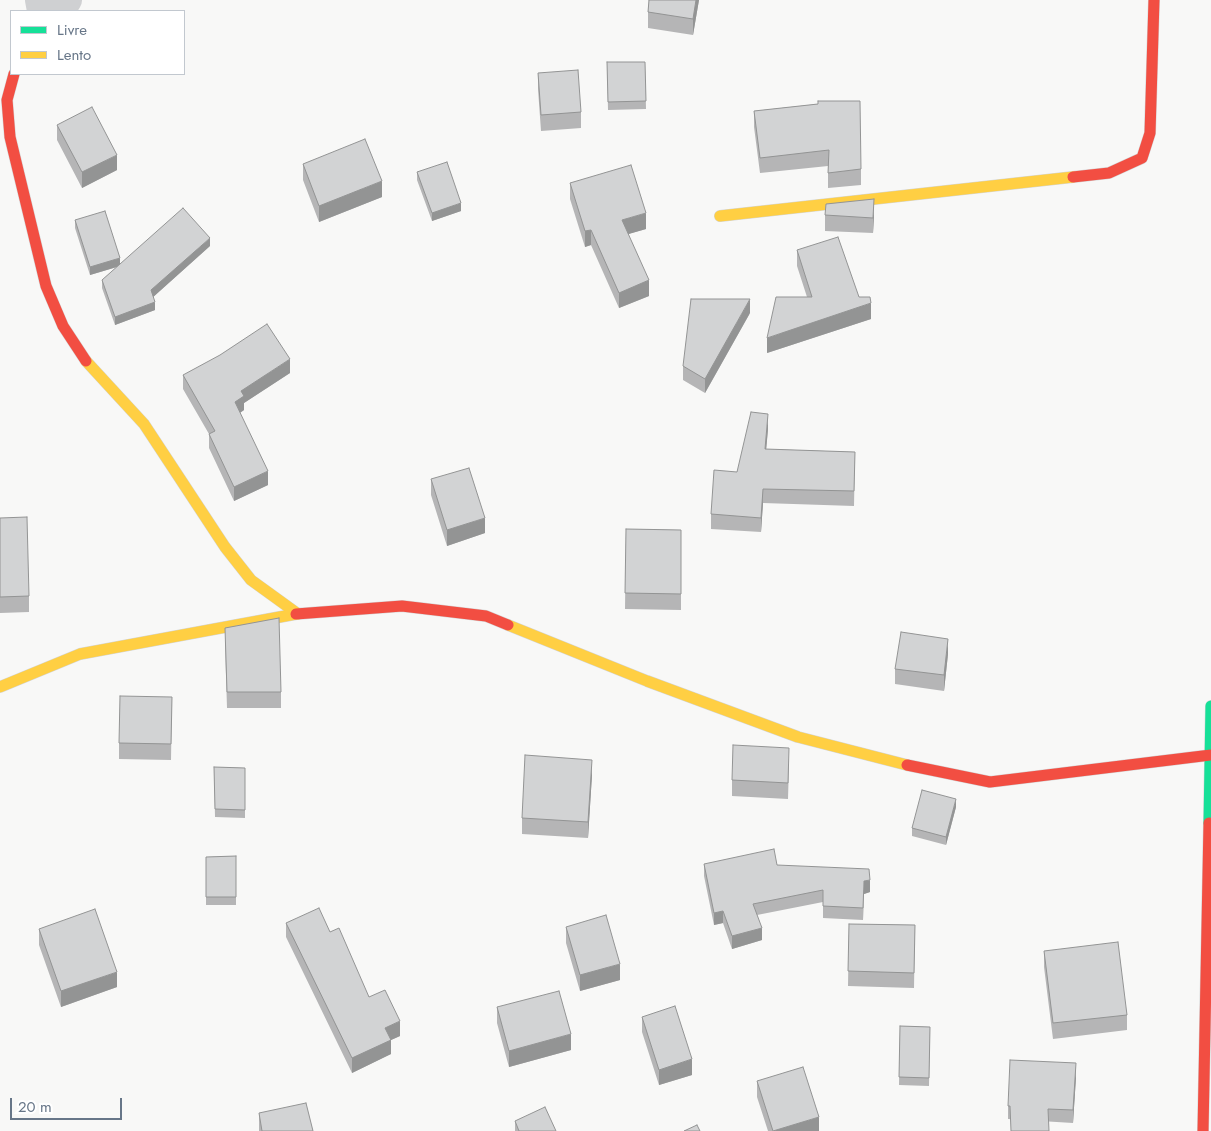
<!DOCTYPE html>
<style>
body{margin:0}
#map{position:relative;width:1211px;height:1131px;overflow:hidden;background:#f8f8f7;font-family:Jost,sans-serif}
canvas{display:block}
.legend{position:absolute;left:10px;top:10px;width:175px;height:65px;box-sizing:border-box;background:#fff;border:1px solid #c2c8cf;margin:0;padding:6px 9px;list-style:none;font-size:15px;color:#677688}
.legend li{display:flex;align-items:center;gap:10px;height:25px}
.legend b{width:25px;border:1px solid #c2c8cf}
.scale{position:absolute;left:10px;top:1098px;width:112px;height:22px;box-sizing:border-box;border:2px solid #677688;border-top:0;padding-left:6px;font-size:15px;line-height:18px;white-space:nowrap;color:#677688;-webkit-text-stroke:4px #fff;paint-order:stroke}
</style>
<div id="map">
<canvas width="1211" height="1131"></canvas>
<ul class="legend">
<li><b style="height:6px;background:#16e098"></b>Livre</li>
<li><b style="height:6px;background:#ffcf43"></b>Lento</li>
</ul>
<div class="scale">20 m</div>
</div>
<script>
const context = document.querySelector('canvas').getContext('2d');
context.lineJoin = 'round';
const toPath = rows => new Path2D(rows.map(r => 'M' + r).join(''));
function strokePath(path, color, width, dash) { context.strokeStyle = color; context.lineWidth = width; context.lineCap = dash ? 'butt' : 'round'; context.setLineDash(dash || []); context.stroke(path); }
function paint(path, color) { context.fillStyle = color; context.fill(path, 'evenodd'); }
const fast = toPath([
 [1209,823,1211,706]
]);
const slow = toPath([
 [720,216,1073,177],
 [86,361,144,424,225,547,251,580,298,614],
 [508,625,647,681,798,737,907,765],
 [0,687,80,654,296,614]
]);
const jam = toPath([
 [14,74,7,100,10,137,46,286,63,326,86,361],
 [1073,177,1109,173,1142,158,1150,133,1154,0],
 [296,614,402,606,486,616,508,625],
 [907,765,990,782,1211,755],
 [1203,1131,1209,823]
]);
strokePath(fast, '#d3d5d6', 12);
strokePath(slow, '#d3d5d6', 12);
strokePath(jam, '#d3d5d6', 12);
strokePath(toPath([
 [39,0,41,11],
 [61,11,68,0]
]), '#cfd0d2', 28);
strokePath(fast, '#16e098', 11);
strokePath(slow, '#ffcf43', 11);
strokePath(jam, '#f24e42', 11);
paint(toPath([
 [649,0,699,0,693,35,648,28,648,12],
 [607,62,645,62,646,109,608,110],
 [538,73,581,112,581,128,541,131,538,89],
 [818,104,861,169,861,185,828,188,828,166,760,173,754,127,754,111],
 [57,125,117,170,82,188,57,140],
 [303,164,382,197,319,222,303,180],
 [417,172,461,211,432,221,417,180],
 [570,183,646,229,628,234,649,296,619,308,591,245,585,247,570,199],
 [825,215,874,215,873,233,825,231],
 [75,220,120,264,210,246,153,297,155,310,115,325,102,288,102,280,117,267,90,275,75,228],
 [797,250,859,297,871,319,767,353,807,297,797,266],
 [750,313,705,393,683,380,683,366],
 [290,373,244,403,244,410,240,413,268,485,234,501,209,448,209,434,183,389,183,375],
 [768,429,766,449,855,452,854,506,763,503,761,532,711,529,711,514,737,472],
 [431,479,485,533,447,546,431,495],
 [0,518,29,596,29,612,0,613],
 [626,529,681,530,681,610,625,609],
 [225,643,281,692,281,708,227,708],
 [948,654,944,691,895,684,895,669],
 [172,697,171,760,119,759,119,743],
 [789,764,788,799,732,796,732,780],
 [214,767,245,768,245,818,215,817],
 [592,775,588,838,522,834,522,818],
 [956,807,946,845,912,836,912,828],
 [236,856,236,905,206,905,206,857],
 [704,864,777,865,870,892,864,894,863,920,823,918,823,902,757,915,762,940,732,949,723,923,714,925,704,876],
 [286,923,330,932,369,997,400,1036,391,1040,391,1054,352,1073,286,937],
 [849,924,915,925,914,988,848,986],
 [566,927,620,980,580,991,566,943],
 [39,929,117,987,61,1007,39,945],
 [1044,951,1127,1015,1127,1030,1053,1039,1044,967],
 [497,1007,571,1050,509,1067,497,1023],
 [642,1017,692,1075,659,1085,642,1032],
 [900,1026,930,1027,929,1086,899,1085],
 [1076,1077,1073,1123,1008,1119,1008,1106],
 [757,1081,819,1131,768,1131,757,1097],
 [259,1113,313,1131,259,1131],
 [515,1121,556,1131,515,1131]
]), '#b5b5b6');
paint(toPath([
 [696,0,699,0,693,35,693,19],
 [117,155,117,170,82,188,82,172],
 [382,181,382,197,319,222,319,206],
 [874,199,874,215,873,233,873,218],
 [461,203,461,211,432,221,432,213],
 [646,213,646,229,622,236,622,220],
 [591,230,591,245,585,247,585,231],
 [210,238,210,246,151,299,151,290],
 [120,258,120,266,90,275,90,267],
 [649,280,649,296,619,308,619,293],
 [750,299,750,313,705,393,705,379],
 [155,302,155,310,115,325,115,317],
 [871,303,871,319,767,353,767,338],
 [290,359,290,373,244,403,244,410,235,416,235,402,241,391],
 [768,414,768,429,765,463,765,449],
 [268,471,268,485,234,501,234,487],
 [763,489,763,503,761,532,761,518],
 [485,518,485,533,447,546,447,530],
 [948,639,948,654,944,691,944,675],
 [592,760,592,775,588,838,588,822],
 [956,799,956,807,946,845,946,837],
 [870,880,870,892,864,894,863,920,864,881],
 [723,911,723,923,714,925,714,913],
 [762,928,762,940,732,949,732,936],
 [620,964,620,980,580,991,580,975],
 [117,972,117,987,61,1007,61,991],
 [400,1021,400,1036,391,1040,391,1054,352,1073,352,1058,385,1028],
 [571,1034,571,1050,509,1067,509,1051],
 [692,1059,692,1075,659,1085,659,1070],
 [1076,1063,1076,1077,1073,1123,1073,1110],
 [819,1117,819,1131,773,1131]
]), '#939494');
const building = toPath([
 [649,0,696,0,693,19,648,12,649,0],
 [607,62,645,62,646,101,608,102,607,62],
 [578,70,581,112,541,115,538,73,578,70],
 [818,101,860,101,861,169,828,173,829,150,760,158,754,111,818,104,818,101],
 [92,107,117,155,82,172,57,125,92,107],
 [365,139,382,181,319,206,303,164,365,139],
 [447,162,461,203,432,213,417,172,447,162],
 [631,165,646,213,622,220,649,280,619,293,591,230,585,231,570,183,631,165],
 [874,199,873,218,825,215,826,204,874,199],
 [183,208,210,238,151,290,155,302,115,317,102,280,183,208],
 [105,211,120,258,90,267,75,220,105,211],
 [838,237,859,297,870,297,871,303,767,338,776,297,812,297,797,250,838,237],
 [691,299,750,299,705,379,683,366,691,299],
 [267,324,290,359,241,391,244,396,235,402,268,471,234,487,209,434,215,431,183,375,220,355,267,324],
 [751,412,768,414,765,449,855,452,854,491,763,489,761,518,711,514,714,470,737,472,751,412],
 [469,468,485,518,447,530,431,479,469,468],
 [27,517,29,596,0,597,0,518,27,517],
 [626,529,681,530,681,594,625,593,626,529],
 [279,618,281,692,227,692,225,628,279,618],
 [901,632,948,639,944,675,895,669,901,632],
 [120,696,172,697,171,744,119,743,120,696],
 [733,745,789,748,788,783,732,780,733,745],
 [525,755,592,760,588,822,522,818,525,755],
 [214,767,245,768,245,810,215,809,214,767],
 [922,790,956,799,946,837,912,828,922,790],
 [774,849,777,865,869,869,870,880,864,881,863,908,823,906,823,890,753,904,762,928,732,936,723,911,714,913,704,864,774,849],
 [236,856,236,897,206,897,206,857,236,856],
 [319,908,330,932,339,928,369,997,385,990,400,1021,385,1028,391,1040,352,1058,286,923,319,908],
 [95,909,117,972,61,991,39,929,95,909],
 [606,915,620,964,580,975,566,927,606,915],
 [849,924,915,925,914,973,848,971,849,924],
 [1118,942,1127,1015,1053,1023,1044,951,1118,942],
 [559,991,571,1034,509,1051,497,1007,559,991],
 [675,1006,692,1059,659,1070,642,1017,675,1006],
 [900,1026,930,1027,929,1078,899,1077,900,1026],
 [1010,1060,1076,1063,1073,1110,1048,1109,1049,1131,1011,1131,1010,1106,1008,1106,1010,1060],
 [803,1067,819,1117,773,1131,757,1081,803,1067],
 [306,1103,313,1131,262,1131,259,1113,306,1103],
 [545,1107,556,1131,519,1131,515,1121,545,1107],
 [697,1125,700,1131,684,1131,697,1125]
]);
paint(building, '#d2d3d4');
strokePath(building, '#939494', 1);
</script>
